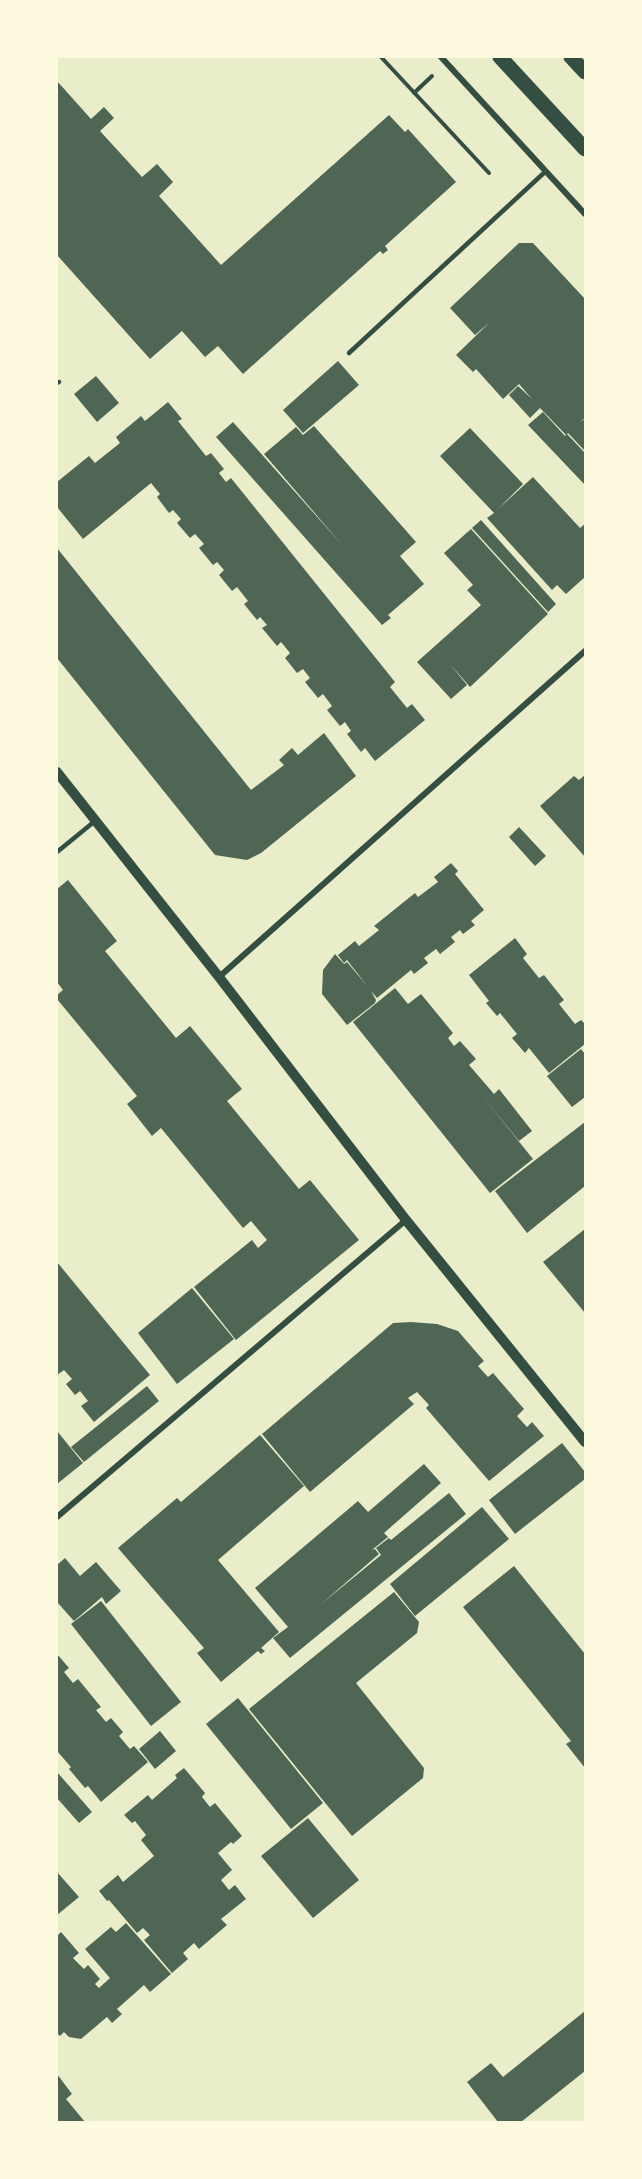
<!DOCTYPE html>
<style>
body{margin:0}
#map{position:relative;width:642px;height:2179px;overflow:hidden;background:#e9edc9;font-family:"Noto Sans",sans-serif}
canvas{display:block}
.frame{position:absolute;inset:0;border:58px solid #fefae0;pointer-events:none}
</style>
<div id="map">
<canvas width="642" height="2179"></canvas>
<div class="frame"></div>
</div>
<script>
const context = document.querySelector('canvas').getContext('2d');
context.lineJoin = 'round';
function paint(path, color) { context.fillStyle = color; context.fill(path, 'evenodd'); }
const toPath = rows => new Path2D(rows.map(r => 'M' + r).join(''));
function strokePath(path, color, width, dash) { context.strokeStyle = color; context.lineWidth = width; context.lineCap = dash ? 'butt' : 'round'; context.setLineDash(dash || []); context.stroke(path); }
paint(toPath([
 [57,81,91,119,104,107,114,118,100,131,142,177,157,164,173,182,159,196,221,265,389,115,405,132,408,129,456,182,385,246,388,250,383,254,380,251,243,374,218,346,205,357,182,331,150,359,57,255],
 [519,243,533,243,585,299,585,418,580,422,585,419,585,451,568,433,566,435,540,408,530,418,509,395,518,386,532,399,519,384,503,399,476,369,473,372,456,355,490,322,475,335,450,308],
 [338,361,359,385,303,433,283,410],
 [96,376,119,403,97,422,74,394],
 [168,402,182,419,178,421,206,456,211,453,224,469,219,473,226,482,231,478,395,682,390,687,407,708,412,704,425,720,375,761,365,748,361,752,347,734,351,731,345,722,340,726,327,710,332,706,323,694,318,698,305,682,310,678,303,669,297,673,285,658,290,653,281,642,277,646,262,628,267,625,260,617,257,620,244,604,248,601,237,587,232,591,219,575,224,570,217,562,213,565,199,548,204,544,195,534,190,538,177,523,181,519,173,510,169,513,157,497,160,494,151,483,83,539,57,507,57,482,89,456,95,463,120,443,116,437,141,416,145,421],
 [543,412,565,436,567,434,585,453,585,485,528,425],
 [233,422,343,546,264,454,296,427,303,435,314,426,416,542,400,556,424,584,388,615,391,618,382,625,216,437],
 [470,428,523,484,498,509,533,477,580,528,585,524,585,577,566,594,557,585,552,590,487,518,494,513,440,456],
 [481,520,556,604,548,612,472,528],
 [471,529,548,614,470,687,450,664,467,685,451,699,417,662,481,605,467,590,473,585,444,553],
 [57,548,251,790,284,765,279,760,292,748,298,755,324,733,356,776,261,853,247,860,215,855,57,658],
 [585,775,585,857,540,806,574,776,579,780],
 [519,827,546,856,535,866,509,837],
 [451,863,458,871,455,874,484,910,471,921,475,925,463,934,460,930,451,937,455,942,440,954,436,949,424,958,428,963,414,974,411,970,377,998,371,991,376,1000,375,1003,347,1025,322,994,323,970,335,954,344,964,347,962,368,987,347,960,344,963,338,955,355,941,359,946,379,930,374,926,415,893,418,897,438,882,434,877],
 [68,880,117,941,105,951,176,1038,190,1026,242,1089,227,1101,299,1189,310,1180,359,1240,236,1340,194,1287,252,1240,258,1248,267,1240,251,1221,243,1228,161,1128,152,1136,127,1104,137,1096,57,999,57,995,63,990,57,982,57,889],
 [515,938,527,954,523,958,539,978,544,975,564,1000,559,1004,575,1024,581,1020,585,1024,585,1044,549,1073,529,1048,525,1053,512,1038,517,1034,500,1013,497,1016,486,1003,489,1001,469,975],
 [395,988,408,1004,421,994,453,1033,448,1038,454,1046,460,1041,476,1059,469,1065,494,1094,499,1089,532,1131,519,1141,479,1092,533,1159,490,1193,353,1022],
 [581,1049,585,1054,585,1097,572,1107,547,1076],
 [585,1122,585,1186,527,1233,495,1191],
 [585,1229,585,1313,543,1262],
 [57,1262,150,1375,94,1422,81,1406,88,1401,80,1391,75,1395,66,1384,72,1379,64,1370,57,1375],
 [192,1288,234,1339,177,1384,138,1333],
 [411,1322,437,1324,458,1331,484,1361,478,1366,488,1377,493,1373,524,1409,517,1416,527,1427,532,1422,544,1436,489,1481,426,1408,429,1405,417,1392,408,1398,414,1404,310,1492,262,1434,393,1323],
 [147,1386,159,1401,84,1462,71,1447],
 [57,1431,83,1463,57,1484],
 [260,1435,304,1486,218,1560,279,1632,261,1648,265,1651,261,1654,258,1651,221,1682,197,1653,204,1648,118,1548,177,1498,181,1502],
 [562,1443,585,1472,585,1479,515,1534,489,1500],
 [424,1464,441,1483,384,1533,388,1537,372,1550,375,1549,379,1554,320,1605,381,1555,376,1548,389,1538,391,1540,449,1493,466,1514,290,1658,273,1638,288,1627,255,1588,358,1501,368,1512],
 [482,1507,509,1539,415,1616,390,1584],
 [65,1558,80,1576,96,1562,121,1591,106,1604,102,1597,74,1621,57,1602,57,1565],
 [514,1566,585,1654,585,1768,566,1744,571,1741,463,1607],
 [394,1592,419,1622,417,1633,356,1683,424,1768,423,1778,352,1836,249,1709],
 [101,1601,181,1702,151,1726,71,1624],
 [57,1654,69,1668,64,1672,73,1683,78,1679,101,1707,96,1710,106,1722,111,1718,123,1732,119,1736,130,1749,134,1746,148,1762,101,1802,88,1786,85,1788,69,1769,71,1767,57,1751],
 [238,1698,323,1803,291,1829,206,1724],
 [160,1731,176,1751,155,1769,139,1749],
 [184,1768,205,1793,202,1797,210,1807,215,1803,242,1836,233,1844,231,1842,218,1853,232,1870,221,1880,229,1890,235,1885,246,1899,221,1919,227,1925,199,1949,194,1943,183,1953,188,1959,172,1973,144,1940,150,1935,143,1928,137,1933,109,1900,107,1901,99,1891,118,1875,123,1882,154,1856,141,1840,146,1835,135,1821,132,1823,124,1815,148,1795,152,1800,177,1778,175,1775],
 [57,1772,92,1812,79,1823,57,1798],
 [308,1818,359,1880,313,1918,261,1856],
 [57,1872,79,1897,57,1915],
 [126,1923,171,1974,150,1992,144,1985,117,2009,122,2014,112,2023,107,2017,81,2039,69,2037,64,2032,60,2036,57,2033,57,1936,61,1932,79,1953,73,1958,84,1969,88,1965,100,1979,95,1984,99,1988,110,1978,85,1949,111,1927,116,1932],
 [585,2011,585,2071,521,2122,498,2122,467,2082,491,2063,503,2077],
 [57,2074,72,2094,66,2099,85,2122,57,2122]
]), '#4f6655');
strokePath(toPath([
 [381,57,489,173],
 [414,93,432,76]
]), '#344e41', 4);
strokePath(toPath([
 [349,353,546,171],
 [57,383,59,382],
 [57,852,95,821]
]), '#344e41', 4.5);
strokePath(toPath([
 [441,57,585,214],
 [219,977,585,651],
 [57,1517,406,1220]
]), '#344e41', 6);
strokePath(toPath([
 [57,772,219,977,406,1220,585,1442]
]), '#344e41', 10);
strokePath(toPath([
 [500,57,585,149],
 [571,57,585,72]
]), '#344e41', 15);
</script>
